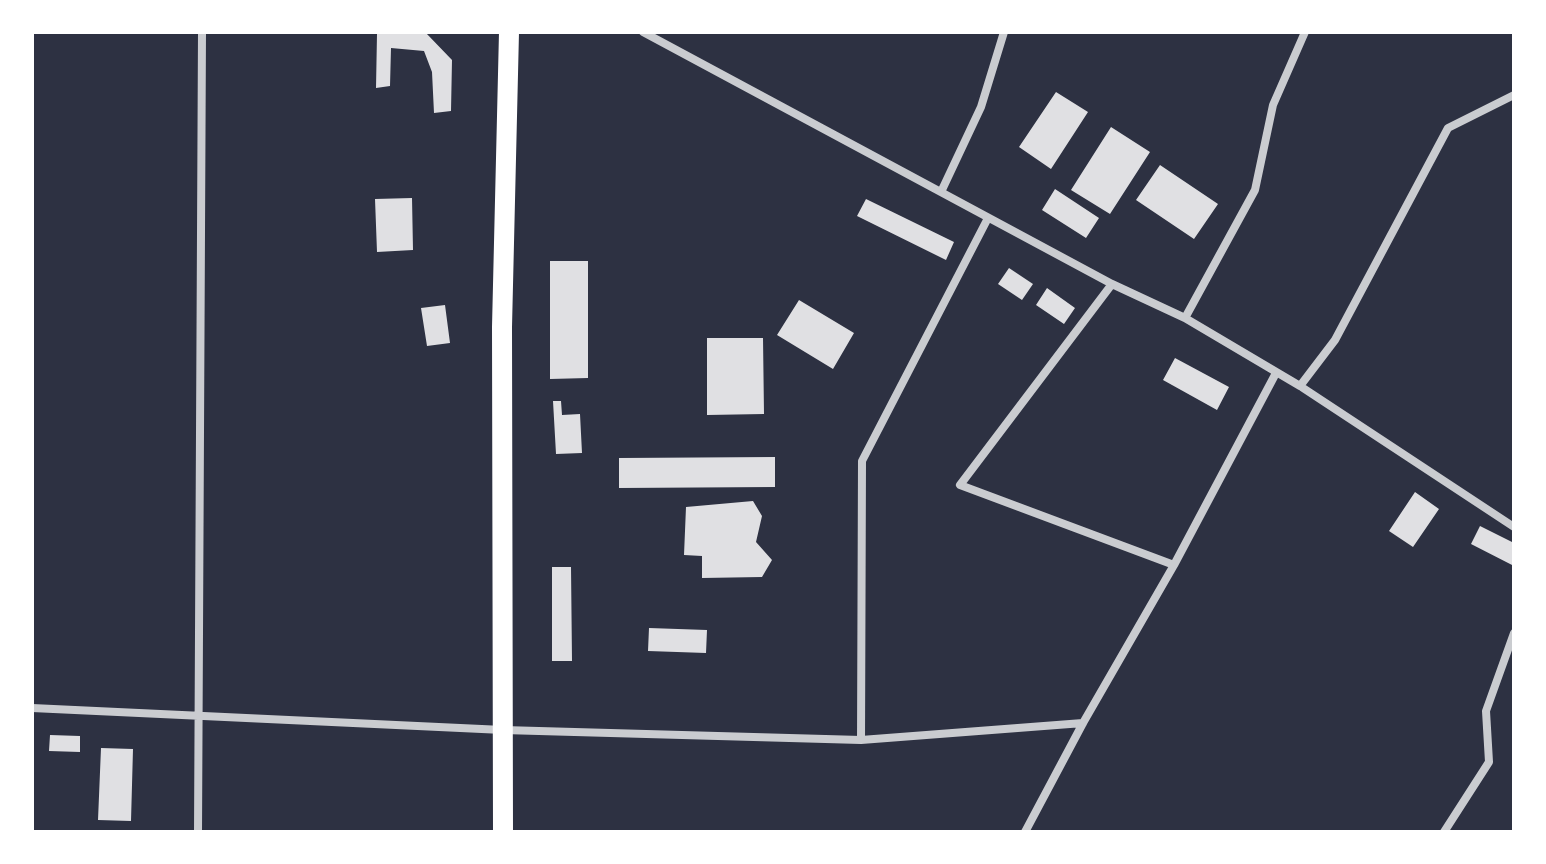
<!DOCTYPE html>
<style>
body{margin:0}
#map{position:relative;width:1546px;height:864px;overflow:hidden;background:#2d3142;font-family:"Fira Sans",sans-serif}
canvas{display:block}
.frame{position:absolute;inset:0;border:34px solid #fff;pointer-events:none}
</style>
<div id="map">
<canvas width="1546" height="864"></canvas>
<div class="frame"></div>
</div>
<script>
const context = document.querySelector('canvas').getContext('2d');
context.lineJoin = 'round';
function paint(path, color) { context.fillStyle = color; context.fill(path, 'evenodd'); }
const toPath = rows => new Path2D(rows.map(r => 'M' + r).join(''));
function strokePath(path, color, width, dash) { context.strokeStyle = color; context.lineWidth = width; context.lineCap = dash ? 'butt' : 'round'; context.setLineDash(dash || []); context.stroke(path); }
paint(toPath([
 [426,33,452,60,451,111,434,113,432,72,424,51,391,48,390,86,376,88,377,34],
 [1056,92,1088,112,1051,169,1019,147],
 [1111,127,1150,152,1110,214,1071,190],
 [1160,165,1218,204,1194,239,1136,200],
 [1055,189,1099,218,1086,238,1042,210],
 [412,198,413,250,377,252,375,199],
 [866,199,954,242,946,260,857,216],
 [550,261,588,261,588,378,550,379],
 [1009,268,1033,284,1022,300,998,284],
 [1047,288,1075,308,1064,324,1036,305],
 [799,300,854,333,833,369,777,335],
 [445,305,450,343,427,346,421,308],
 [707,338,763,338,764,414,707,415],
 [1175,358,1229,387,1217,410,1163,380],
 [553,401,561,401,562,415,580,414,582,453,556,454],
 [775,457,775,487,619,488,619,458],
 [1415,492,1439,509,1413,547,1389,531],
 [753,501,762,516,756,542,772,560,762,577,702,578,702,556,684,555,686,507],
 [1480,526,1514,543,1514,566,1471,544],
 [552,567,571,567,572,661,552,661],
 [649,628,707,630,706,653,648,651],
 [50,735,80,736,80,752,49,751],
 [101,748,133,749,131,821,98,820]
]), '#e0e0e3');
strokePath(toPath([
 [643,32,1112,284,1185,318,1300,386,1514,527],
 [941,192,981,107,1004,32],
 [1112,284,960,485,1174,565],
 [1185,318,1255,190,1273,105,1305,32],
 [1300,386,1335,340,1448,128,1514,95],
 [32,708,503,730,861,740,1083,723],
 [861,740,862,461,988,218],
 [198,832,202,32],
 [1025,832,1083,723,1174,565,1276,373],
 [1444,832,1489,762,1486,711,1514,633]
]), '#caccd0', 8);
strokePath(toPath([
 [503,832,502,327,509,32]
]), '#fff', 20);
</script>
